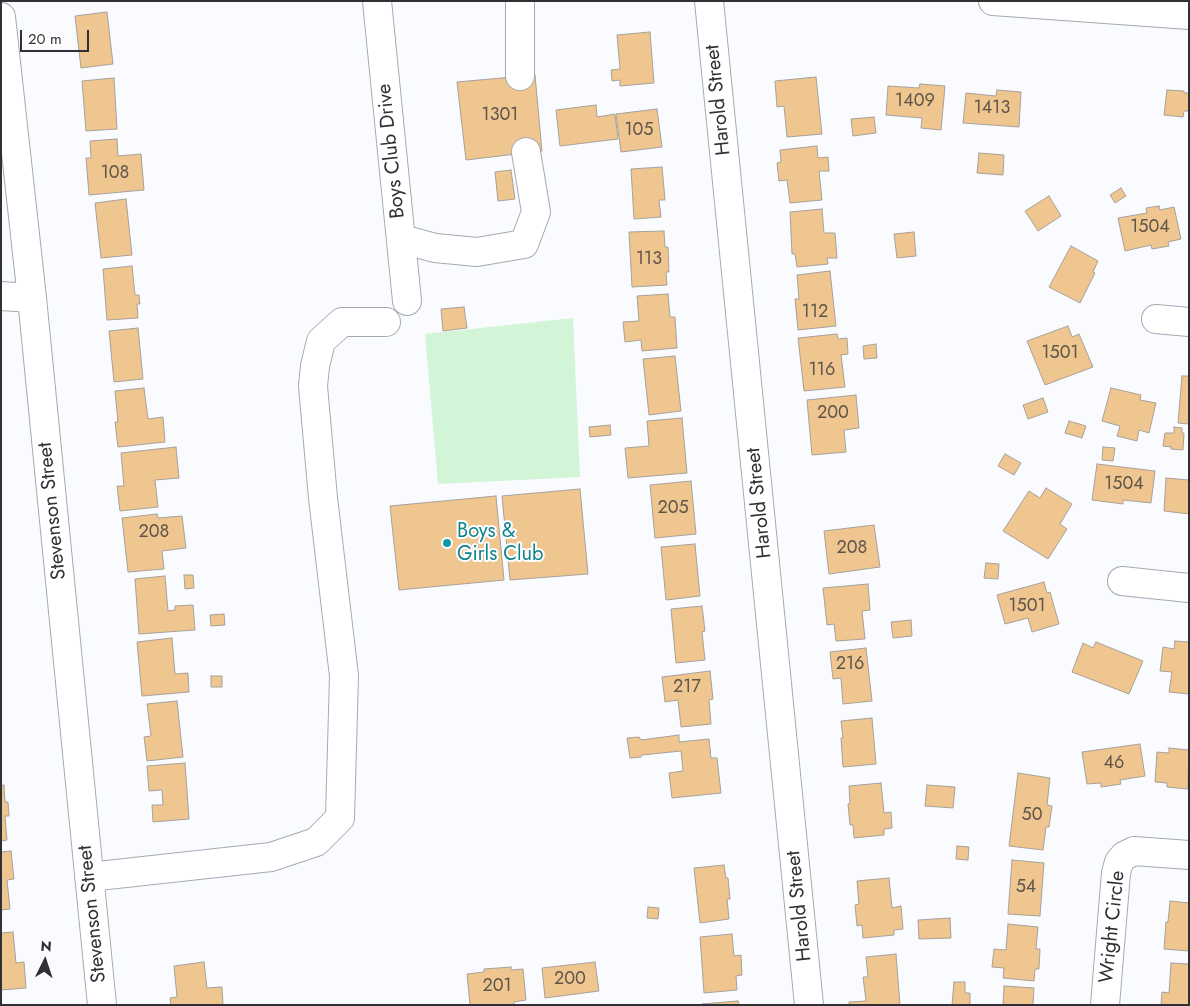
<!DOCTYPE html>
<style>
body{margin:0}
#map{position:relative;width:1190px;height:1006px;overflow:hidden;background:#f9fbff;font-family:Jost,sans-serif}
canvas{display:block}
.frame{position:absolute;inset:0;border:2px solid #2f3134;pointer-events:none}
.north{position:absolute;left:20px;top:936px;width:50px;height:50px;-webkit-text-stroke:4px #fff;paint-order:stroke;rotate:4deg;font-size:14px;font-weight:700;line-height:20px;text-align:center;color:#2f3134}
.north::after{content:'';display:block;margin:auto;width:18px;height:22px;background:#2f3134;clip-path:polygon(50% 0,100% 100%,50% 72%,0 100%)}
.scale{position:absolute;left:20px;top:30px;width:69px;height:22px;box-sizing:border-box;border:2px solid #2f3134;border-top:0;padding-left:6px;font-size:15px;line-height:18px;white-space:nowrap;color:#2f3134;-webkit-text-stroke:4px #fff;paint-order:stroke}
</style>
<div id="map">
<canvas width="1190" height="1006"></canvas>
<div class="frame"></div>
<div class="north">N</div>
<div class="scale">20 m</div>
</div>
<script>
const context = document.querySelector('canvas').getContext('2d');
context.lineJoin = 'round';
function paint(path, color) { context.fillStyle = color; context.fill(path, 'evenodd'); }
const toPath = rows => new Path2D(rows.map(r => 'M' + r).join(''));
function strokePath(path, color, width, dash) { context.strokeStyle = color; context.lineWidth = width; context.lineCap = dash ? 'butt' : 'round'; context.setLineDash(dash || []); context.stroke(path); }
function label(font, color, halo, rows, align = 'center') {
  context.font = font + ' Jost,sans-serif'; context.lineWidth = 4; context.setLineDash([]); context.textBaseline = 'middle'; context.strokeStyle = halo; context.fillStyle = color; for (const [text, x, y, turn = 0] of rows) {
    context.save(); context.translate(x, y); context.rotate((+turn || 0) * Math.PI / 180); context.textAlign = isNaN(turn) ? turn : align; if (halo) context.strokeText(text, 0, 0); context.fillText(text, 0, 0); context.restore();
  }
}
paint(toPath([
 [573,318,580,477,438,484,425,334]
]), '#d2f4d7');
const building = toPath([
 [107,12,113,64,81,68,75,16,107,12],
 [650,32,654,83,620,86,620,80,612,81,611,70,620,69,617,35,650,32],
 [535,75,542,151,466,160,457,82,535,75],
 [816,77,822,134,787,137,784,106,777,107,775,81,816,77],
 [114,78,117,129,86,131,82,81,114,78],
 [920,84,945,86,941,130,921,128,922,118,886,115,888,86,919,88,920,84],
 [997,90,1021,92,1019,127,963,123,966,93,996,96,997,90],
 [1167,90,1184,91,1184,93,1189,93,1189,111,1184,111,1183,117,1164,115,1167,90],
 [596,105,597,117,615,114,618,139,560,146,556,110,596,105],
 [657,109,662,147,621,152,616,114,657,109],
 [874,117,876,133,853,136,851,119,874,117],
 [117,139,118,156,141,154,144,190,89,195,86,158,91,158,90,141,117,139],
 [817,146,818,158,828,157,829,171,819,171,822,200,790,203,787,180,779,181,777,163,781,162,780,150,817,146],
 [979,153,1004,155,1003,175,977,173,979,153],
 [662,167,665,200,659,200,661,217,634,219,631,169,662,167],
 [511,170,515,199,498,201,495,172,511,170],
 [1121,188,1126,196,1115,203,1110,195,1121,188],
 [1049,196,1061,216,1038,231,1025,211,1049,196],
 [126,199,132,255,101,258,95,203,126,199],
 [1159,206,1160,210,1174,207,1181,239,1168,242,1169,246,1152,249,1151,245,1125,251,1118,218,1147,213,1146,208,1159,206],
 [822,209,824,233,835,233,837,258,827,258,828,264,797,267,795,254,792,254,790,212,822,209],
 [664,231,665,247,668,247,669,272,666,272,667,285,632,287,629,232,664,231],
 [914,232,916,256,897,258,894,234,914,232],
 [1071,246,1098,261,1093,272,1095,273,1080,303,1049,287,1071,246],
 [132,266,135,295,139,295,140,304,137,304,138,318,107,320,103,269,132,266],
 [830,271,836,326,798,330,795,299,799,299,797,275,830,271],
 [668,294,670,317,675,317,677,348,642,351,641,340,625,342,623,322,639,321,637,296,668,294],
 [464,307,467,328,443,331,441,309,464,307],
 [1068,326,1072,337,1079,334,1093,367,1045,385,1027,341,1068,326],
 [138,328,143,379,114,382,109,331,138,328],
 [837,334,838,339,847,338,848,354,841,355,845,387,804,391,798,338,837,334],
 [876,344,877,358,864,359,863,346,876,344],
 [675,356,681,411,649,415,643,359,675,356],
 [1182,376,1189,376,1189,424,1178,423,1182,376],
 [144,388,148,419,163,417,165,442,118,447,115,422,118,422,115,391,144,388],
 [1111,388,1141,395,1140,400,1156,403,1149,433,1139,430,1137,441,1117,436,1120,426,1102,421,1111,388],
 [856,395,859,428,844,430,846,452,812,455,807,400,856,395],
 [1043,398,1048,412,1028,419,1023,405,1043,398],
 [682,418,687,473,628,478,625,448,649,446,647,421,682,418],
 [1069,421,1086,426,1082,438,1065,433,1069,421],
 [610,425,611,435,590,437,589,427,610,425],
 [1174,427,1182,428,1182,433,1184,433,1183,450,1171,449,1171,447,1163,446,1165,433,1174,433,1174,427],
 [176,447,179,478,155,480,158,507,120,511,117,486,124,486,121,453,176,447],
 [1103,447,1115,448,1113,461,1102,460,1103,447],
 [1005,454,1021,463,1014,475,998,466,1005,454],
 [1097,464,1155,471,1151,503,1123,500,1123,504,1092,500,1097,464],
 [1166,478,1189,480,1189,514,1164,511,1166,478],
 [691,481,696,534,655,538,650,485,691,481],
 [1046,488,1072,504,1060,524,1067,529,1048,559,1003,531,1029,491,1040,498,1046,488],
 [580,489,588,574,510,580,502,496,580,489],
 [496,496,504,580,399,590,390,506,496,496],
 [157,514,158,518,182,516,186,548,162,551,164,569,128,572,122,518,157,514],
 [874,525,880,567,829,574,824,531,874,525],
 [695,544,700,596,666,600,661,547,695,544],
 [986,563,999,564,998,579,984,578,986,563],
 [184,575,193,575,194,588,185,589,184,575],
 [165,576,168,611,175,610,175,606,193,605,195,630,139,634,135,579,165,576],
 [1044,582,1047,593,1050,592,1059,624,1032,632,1028,618,1005,624,997,595,1044,582],
 [868,584,870,610,862,611,865,639,836,641,834,624,827,625,823,588,868,584],
 [702,606,705,631,702,632,705,660,676,663,671,609,702,606],
 [224,614,225,625,211,626,210,615,224,614],
 [911,620,912,636,893,638,891,622,911,620],
 [172,638,175,674,188,673,189,692,142,696,137,642,172,638],
 [1175,641,1189,642,1189,694,1169,692,1172,672,1160,671,1163,647,1174,649,1175,641],
 [1096,642,1143,661,1129,694,1072,672,1083,643,1093,648,1096,642],
 [866,648,872,701,843,704,841,678,833,679,830,652,866,648],
 [710,671,713,699,709,700,711,724,681,727,678,700,665,702,662,677,710,671],
 [211,676,222,676,222,687,211,687,211,676],
 [177,701,183,757,147,761,144,737,151,736,147,704,177,701],
 [872,718,876,764,843,767,841,738,843,738,841,721,872,718],
 [679,735,679,742,709,739,711,758,717,758,721,793,672,798,669,773,683,771,681,751,642,755,641,757,630,758,627,738,639,737,641,740,679,735],
 [1140,744,1145,776,1120,780,1121,784,1101,787,1101,783,1087,784,1082,752,1140,744],
 [1169,748,1189,750,1188,789,1167,787,1167,783,1155,782,1157,752,1169,753,1169,748],
 [185,763,189,819,153,822,152,805,163,805,162,790,149,791,147,766,185,763],
 [1018,773,1050,778,1047,805,1052,806,1049,827,1046,827,1043,850,1009,846,1018,773],
 [881,783,884,813,891,812,892,828,884,829,884,835,854,838,853,825,850,825,848,804,850,803,849,786,881,783],
 [4,785,5,802,8,802,9,816,5,816,7,840,1,841,1,786,4,785],
 [927,785,955,787,953,808,925,806,927,785],
 [957,846,969,847,968,860,956,859,957,846],
 [11,851,14,879,7,880,10,909,1,910,1,852,11,851],
 [1012,860,1044,863,1040,916,1008,914,1012,860],
 [724,865,726,878,728,878,730,899,727,899,729,919,700,923,694,868,724,865],
 [889,878,892,908,901,906,903,929,894,930,894,935,863,938,862,925,857,926,855,905,859,904,857,881,889,878],
 [1170,901,1189,903,1189,951,1164,949,1166,922,1168,922,1170,901],
 [648,907,659,908,658,919,647,918,648,907],
 [950,918,951,938,919,939,918,920,950,918],
 [1008,924,1038,927,1036,949,1040,949,1039,969,1035,969,1034,981,1003,978,1004,968,992,967,994,949,1006,950,1008,924],
 [13,932,16,963,24,962,26,988,1,990,1,933,13,932],
 [732,934,734,956,741,955,742,975,736,976,737,990,704,993,700,937,732,934],
 [896,954,900,1005,849,1005,849,1002,866,1001,863,977,868,977,866,957,896,954],
 [204,962,207,988,222,987,223,1005,171,1005,170,998,177,997,174,966,204,962],
 [595,962,599,991,545,998,542,968,595,962],
 [1171,963,1189,964,1189,1005,1161,1005,1162,992,1169,993,1171,963],
 [511,967,511,970,523,969,526,1000,514,1002,514,1005,470,1005,467,974,484,972,484,969,511,967],
 [954,982,965,982,965,993,970,993,970,1005,952,1005,954,982],
 [1004,986,1034,988,1033,1005,1003,1005,1004,986],
 [738,1001,739,1005,702,1004,738,1001]
]);
paint(building, '#efc590');
strokePath(building, '#a7a199', 1);
const minor = toPath([
 [377,1,407,301],
 [520,1,520,76],
 [709,1,809,1005],
 [1,17,32,298,102,1005],
 [402,239,435,248,477,252,524,244,536,212,526,152],
 [1,296,32,298],
 [1156,319,1189,322],
 [1122,581,1189,588],
 [89,877,271,857,316,842,340,818,344,676,323,498,313,386,315,366,321,341,342,322,386,322],
 [1105,1005,1116,873,1119,862,1124,856,1134,851,1189,855]
]);
const major = toPath([
 [993,1,1189,15]
]);
strokePath(minor, '#a5aab2', 30);
strokePath(major, '#a5aab2', 30);
strokePath(minor, '#fff', 28);
strokePath(major, '#fff', 28);
for (const [x, y, r, color] of [
 [447,543,5,"#0f9aa8"]
]) { const dot = new Path2D(); dot.arc(x, y, r, 0, 2 * Math.PI); context.fillStyle = color; context.fill(dot); strokePath(dot, '#fff', 2); }
label('18px', '#5f564b', null, [
 ["1409",915,102],
 ["1413",992,109],
 ["1301",500,116],
 ["105",639,131],
 ["108",115,174],
 ["1504",1150,228],
 ["113",649,260],
 ["112",815,313],
 ["1501",1060,354],
 ["116",822,371],
 ["200",833,414],
 ["1504",1124,485],
 ["205",673,509],
 ["208",154,533],
 ["208",852,549],
 ["1501",1027,607],
 ["216",850,665],
 ["217",687,688],
 ["46",1114,764],
 ["50",1032,816],
 ["54",1026,888],
 ["200",570,980],
 ["201",497,987]
]);
label('20px', '#2f3134', '#fff', [
 ["Harold Street",719,100,-96],
 ["Boys Club Drive",392,151,-96],
 ["Harold Street",760,503,-96],
 ["Stevenson Street",53,511,-96],
 ["Harold Street",800,906,-96],
 ["Stevenson Street",93,914,-96],
 ["Wright Circle",1113,927,-84]
]);
label('20px', '#0d838f', '#fff', [
 ["Boys &",457,532],
 ["Girls Club",457,555]
], 'left');
</script>
